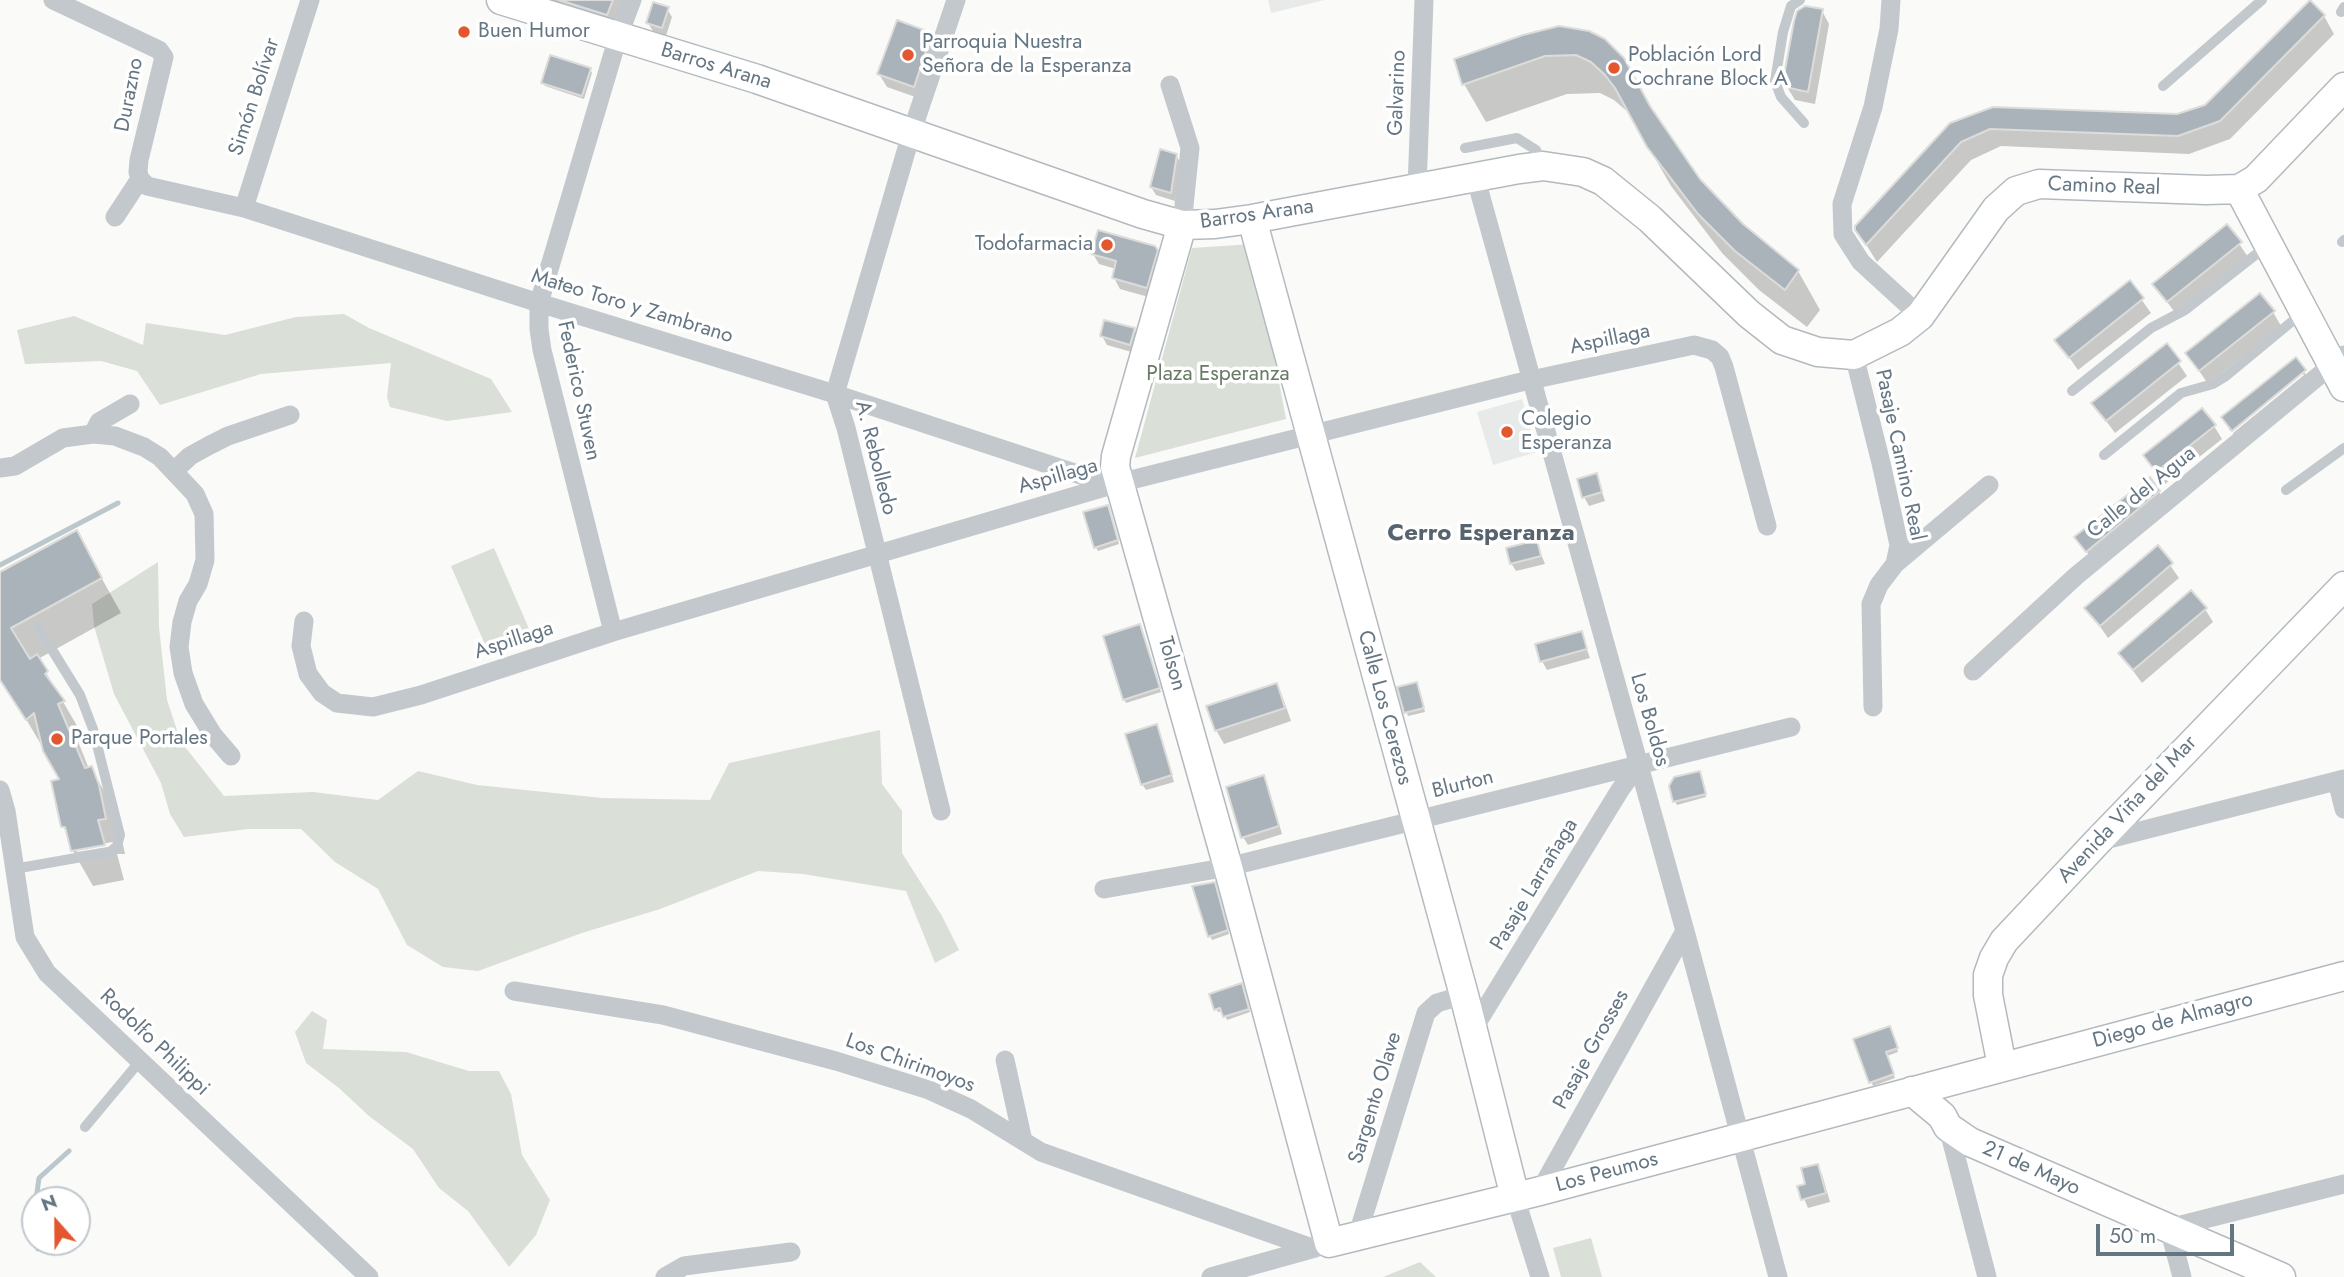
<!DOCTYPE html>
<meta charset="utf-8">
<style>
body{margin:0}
#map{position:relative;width:2344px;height:1277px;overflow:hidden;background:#fafaf8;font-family:Jost,sans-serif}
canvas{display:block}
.north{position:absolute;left:21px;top:1186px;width:70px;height:70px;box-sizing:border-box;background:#fff;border:2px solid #c1c8cd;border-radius:50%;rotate:339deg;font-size:19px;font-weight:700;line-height:28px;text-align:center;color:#657683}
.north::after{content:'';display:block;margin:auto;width:24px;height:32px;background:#e4572e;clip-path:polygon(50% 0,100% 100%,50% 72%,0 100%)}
.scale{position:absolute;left:2096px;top:1224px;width:138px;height:32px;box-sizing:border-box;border:4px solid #657683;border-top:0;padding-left:9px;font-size:21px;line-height:24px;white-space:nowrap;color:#657683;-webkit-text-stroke:5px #fff;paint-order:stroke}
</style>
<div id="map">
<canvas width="2344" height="1277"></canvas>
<div class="north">N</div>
<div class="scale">50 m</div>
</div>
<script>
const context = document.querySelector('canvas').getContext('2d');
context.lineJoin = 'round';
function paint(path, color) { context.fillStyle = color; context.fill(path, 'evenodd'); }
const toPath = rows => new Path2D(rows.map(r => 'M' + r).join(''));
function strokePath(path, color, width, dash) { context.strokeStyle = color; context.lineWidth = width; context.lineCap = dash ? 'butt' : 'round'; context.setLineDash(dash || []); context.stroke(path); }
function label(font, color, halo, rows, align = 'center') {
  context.font = font + ' Jost,sans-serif'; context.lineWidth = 7; context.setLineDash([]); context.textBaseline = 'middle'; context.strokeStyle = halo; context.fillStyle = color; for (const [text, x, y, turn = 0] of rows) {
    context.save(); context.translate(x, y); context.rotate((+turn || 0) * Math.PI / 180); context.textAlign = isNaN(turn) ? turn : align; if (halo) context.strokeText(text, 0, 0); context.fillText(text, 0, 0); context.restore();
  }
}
paint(toPath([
 [1268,0,1325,0,1271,13],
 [1522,399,1537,452,1493,465,1477,412]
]), '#e8e9e9');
paint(toPath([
 [1253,244,1286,419,1135,458,1192,248],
 [344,314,369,328,491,379,512,412,447,421,390,407,387,397,391,363,261,374,160,405,137,371,101,361,25,364,17,330,74,316,143,345,146,323,225,335,296,317],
 [494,548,529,629,486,647,451,566],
 [158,562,159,627,167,700,181,742,224,796,313,792,378,800,418,771,477,785,602,798,710,800,729,763,880,730,882,784,902,811,902,853,942,916,959,950,935,963,906,891,803,874,758,871,660,909,582,933,478,971,443,967,407,945,378,889,335,862,301,829,248,829,184,837,170,814,161,783,114,694,94,626,92,604],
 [312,1011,327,1020,323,1049,406,1052,469,1071,499,1071,511,1094,522,1155,550,1200,536,1235,509,1267,468,1211,439,1188,413,1149,369,1116,339,1088,306,1063,295,1032],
 [1591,1238,1602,1277,1561,1277,1553,1248],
 [1420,1262,1436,1277,1383,1277]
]), '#dadfd7');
paint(toPath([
 [545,0,625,0,614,28],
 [2310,3,2324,16,2334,34,2230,139,2189,154,2001,146,1971,160,1877,262,1857,230,1951,125,2177,116,2206,106],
 [667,9,672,17,666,36,653,31,648,23],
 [1822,11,1829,24,1815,104,1795,100,1787,87],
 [1559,28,1645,98,1698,180,1742,225,1798,271,1820,310,1807,327,1759,290,1722,253,1671,186,1629,113,1614,100,1600,93,1567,94,1486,122,1464,84],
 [931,35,938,48,921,99,887,87,879,74],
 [590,69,592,73,584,99,545,86,543,83],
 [1176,155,1181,164,1175,201,1156,195,1151,187],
 [2227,226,2248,257,2176,314,2154,284],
 [1154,247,1163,262,1152,298,1120,289,1114,278,1116,269,1099,264,1093,254],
 [2129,282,2151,313,2078,370,2057,340],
 [2273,312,2281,326,2208,384,2187,353],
 [1134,329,1139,338,1135,353,1107,345,1102,336],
 [2166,345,2187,376,2115,433,2093,403],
 [2296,360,2312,384,2241,444,2233,433,2304,375,2302,372,2230,431,2223,417],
 [2214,426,2222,439,2165,484,2145,455],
 [1596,475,1605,501,1589,506,1584,497],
 [2159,492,2167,505,2095,564,2077,537],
 [1108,507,1119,544,1098,551,1096,547],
 [1536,542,1545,564,1516,571,1511,563],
 [2158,548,2179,578,2108,638,2087,608],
 [96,568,121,613,38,659,83,736,77,739,89,769,91,768,111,803,118,821,125,854,117,854,124,880,93,886,73,851,69,837,63,826,62,780,0,675,0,574],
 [113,842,114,846,77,852,77,848],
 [2205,609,2213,622,2142,683,2120,653],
 [1141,629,1161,692,1126,703,1124,699],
 [1581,633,1590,658,1547,670,1542,661],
 [1276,685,1283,698,1291,721,1224,744,1216,730],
 [1418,687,1425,712,1408,716,1399,689],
 [1159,732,1174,782,1146,790,1142,784],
 [1701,776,1706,797,1677,805,1675,801],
 [1263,778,1268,786,1282,834,1248,845,1243,837],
 [1216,887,1229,934,1212,940,1210,936],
 [1243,989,1250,1012,1227,1020,1223,1011,1218,1012,1216,1009],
 [1892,1032,1898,1052,1887,1056,1895,1078,1873,1086,1856,1040],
 [1817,1166,1822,1174,1830,1202,1808,1208,1799,1187,1808,1185]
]), '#0003');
strokePath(toPath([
 [0,565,118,503],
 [36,1200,39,1178,69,1151],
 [38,1242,38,1249]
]), '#bbc7cb', 5);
const building = toPath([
 [559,0,613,0,607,15,559,0],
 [2310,0,2325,15,2220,121,2178,136,1990,129,1961,142,1866,245,1855,230,1855,226,1950,123,1993,107,2177,114,2205,105,2310,0],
 [653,2,669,7,662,28,646,23,653,2],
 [1805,6,1823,9,1808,92,1785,87,1783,81,1794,21,1797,11,1805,6],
 [897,20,932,33,914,87,877,74,897,20],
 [1559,26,1589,31,1605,39,1624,58,1650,106,1700,179,1743,224,1799,270,1785,290,1735,251,1698,214,1647,147,1615,88,1605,75,1591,62,1576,55,1545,56,1462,85,1454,59,1523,35,1559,26],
 [550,55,591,68,582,96,541,83,550,55],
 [1160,149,1177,154,1171,193,1150,187,1160,149],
 [2227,224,2242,242,2167,302,2152,284,2227,224],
 [1098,230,1155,246,1158,250,1147,288,1112,278,1116,261,1091,254,1098,230],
 [2130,280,2144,298,2069,358,2054,340,2130,280],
 [2260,293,2275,311,2199,371,2185,353,2260,293],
 [1104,320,1135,328,1130,345,1100,336,1104,320],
 [2167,343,2181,361,2106,421,2091,403,2167,343],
 [2296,357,2306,370,2232,431,2221,417,2296,357],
 [2202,408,2216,425,2156,472,2143,455,2202,408],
 [1597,473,1602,492,1582,498,1577,479,1597,473],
 [2150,477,2160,491,2086,552,2074,537,2150,477],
 [1108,505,1118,540,1094,548,1083,512,1108,505],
 [77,530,102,578,11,628,30,659,37,654,48,671,45,674,65,701,58,704,85,768,92,766,99,785,106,819,98,820,105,845,71,851,65,827,61,827,51,781,59,779,43,751,34,713,26,720,0,680,0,572,77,530],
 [1537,540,1541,556,1510,564,1506,548,1537,540],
 [2158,545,2173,563,2100,626,2084,608,2158,545],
 [2191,590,2207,608,2133,670,2118,653,2191,590],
 [1140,624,1160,688,1123,700,1103,636,1140,624],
 [1582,631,1587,649,1540,662,1535,644,1582,631],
 [1417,682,1424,708,1404,713,1397,687,1417,682],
 [1277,683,1285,708,1215,731,1206,706,1277,683],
 [1157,724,1172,775,1141,785,1125,734,1157,724],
 [1700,771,1706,794,1673,802,1669,786,1674,777,1700,771],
 [1264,775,1279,826,1241,838,1226,787,1264,775],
 [1215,882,1228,930,1208,937,1192,886,1215,882],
 [1242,983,1249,1009,1223,1017,1220,1008,1214,1010,1209,994,1242,983],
 [1890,1026,1898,1048,1886,1052,1894,1074,1869,1083,1853,1039,1890,1026],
 [1818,1164,1826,1193,1801,1200,1797,1186,1805,1184,1801,1168,1818,1164]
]);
paint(building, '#aab3b9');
strokePath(building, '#dcdcda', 2);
const secondary = toPath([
 [501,0,757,79,1143,214,1182,225,1215,224,1252,219,1519,169,1543,166,1583,172,1603,181,1650,219,1749,314,1782,340,1818,352,1854,355,1900,332,1920,316,1996,209,2016,191,2039,184,2206,190,2239,189,2256,179,2344,87],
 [2239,189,2344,387],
 [1252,219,1464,995,1515,1197],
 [1182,225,1116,456,1115,467,1228,867,1329,1243,1540,1191,2344,976],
 [2002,1066,1988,995,1988,975,1994,958,2004,941,2096,843,2344,586],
 [1912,1091,1942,1116,1948,1127,1970,1142,2281,1277]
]);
strokePath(secondary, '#b3babf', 31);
strokePath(toPath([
 [1800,0,1791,6,1783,32,1775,81,1781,97,1804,123],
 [2341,12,2344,7],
 [2163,86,2262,0],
 [1465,148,1517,138,1536,150,1541,162],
 [2342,242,2344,240],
 [2072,391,2151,328,2185,310,2268,245],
 [2104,455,2181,393,2213,384,2226,376,2301,314],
 [2286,490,2344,448],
 [14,869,110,852,117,846,120,835,93,729,80,695,38,627],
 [85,1127,140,1061]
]), '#c3c8cc', 10);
strokePath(toPath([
 [53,0,159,50,164,57,139,160,138,172,140,179,115,217],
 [1891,0,1889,29,1873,107,1842,204,1843,234,1861,262,1920,316],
 [1170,85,1190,148,1182,225],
 [1475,176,1685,931,1778,1277],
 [140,179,147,186,244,208,539,303,835,394,1111,485],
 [1417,188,1424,0],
 [244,208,310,0],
 [1854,355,1881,463,1899,545,1895,564,1879,585,1871,604,1873,707],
 [93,434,99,422,130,404],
 [0,468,15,466,63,438,93,434,115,436,144,447,160,457,195,494,204,514,205,560,198,584,188,601,182,622,179,647,183,673,194,704,213,735,231,756],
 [174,471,190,456,210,445,228,436,290,415],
 [1895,564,1989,485],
 [304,621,301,646,308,674,322,693,337,703,373,707,421,695,613,632,1119,483,1517,383,1694,345,1712,350,1720,357,1724,367,1767,526],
 [613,632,542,350,539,329,539,303,618,37,632,0],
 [1973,671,2076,576,2344,355],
 [2337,781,2344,809],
 [0,790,6,811,25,937,47,973,369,1277],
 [941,811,846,428,835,394,912,131,956,0],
 [2097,842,2344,779],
 [1104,889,1228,867,1791,727],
 [514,991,663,1015,836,1061,929,1090,971,1109,1041,1152,1312,1248],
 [1472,1031,1620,790,1638,765],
 [1005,1060,1023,1141],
 [1948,1127,1987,1277],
 [1540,1191,1685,931],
 [1515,1197,1540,1277],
 [1357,1237,1426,1013,1437,1003,1464,995],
 [665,1277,684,1266,791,1252],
 [1211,1277,1315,1248],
 [2182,1277,2169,1228,2344,1184]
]), '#c3c8cc', 19);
strokePath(secondary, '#fff', 28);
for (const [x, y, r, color] of [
 [464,32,7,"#e4572e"],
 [908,55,7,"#e4572e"],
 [1614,68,7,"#e4572e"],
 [1107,245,7,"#e4572e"],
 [1507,432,7,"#e4572e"],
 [57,739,7,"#e4572e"]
]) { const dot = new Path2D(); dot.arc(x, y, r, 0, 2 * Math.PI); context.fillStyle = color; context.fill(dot); strokePath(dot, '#fff', 2.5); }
label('21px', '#657683', '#fff', [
 ["Buen Humor",478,32],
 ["Parroquia Nuestra",922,43],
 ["Señora de la Esperanza",922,67],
 ["Población Lord",1628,56],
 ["Cochrane Block A",1628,80],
 ["Todofarmacia",1093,245,"right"],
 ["Colegio",1521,420],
 ["Esperanza",1521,444],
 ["Parque Portales",71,739]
], 'left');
label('21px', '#657683', '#fff', [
 ["Barros Arana",716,67,17],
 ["Galvarino",1398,93,-88],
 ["Durazno",130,95,-79],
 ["Simón Bolívar",255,97,-72],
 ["Camino Real",2104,187,2],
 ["Barros Arana",1257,215,-8],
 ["Mateo Toro y Zambrano",632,307,17],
 ["Aspillaga",1610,340,-12],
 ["Federico Stuven",578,391,78],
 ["Pasaje Camino Real",1899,455,78],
 ["A. Rebolledo",875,458,76],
 ["Aspillaga",1058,477,-16],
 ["Calle del Agua",2142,493,-39],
 ["Aspillaga",514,641,-18],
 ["Tolson",1171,664,74],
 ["Calle Los Cerezos",1384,708,75],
 ["Los Boldos",1649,720,74],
 ["Blurton",1463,785,-14],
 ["Avenida Viña del Mar",2128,810,-47],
 ["Pasaje Larrañaga",1535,885,-59],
 ["Diego de Almagro",2173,1021,-15],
 ["Rodolfo Philippi",154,1043,44],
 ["Pasaje Grosses",1592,1050,-61],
 ["Los Chirimoyos",910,1064,20],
 ["Sargento Olave",1376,1098,-73],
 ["21 de Mayo",2031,1169,24],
 ["Los Peumos",1607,1173,-15]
]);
label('21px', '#687a64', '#fff', [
 ["Plaza Esperanza",1218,375]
]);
label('bold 24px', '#57646e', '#fff', [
 ["Cerro Esperanza",1481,534]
]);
</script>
